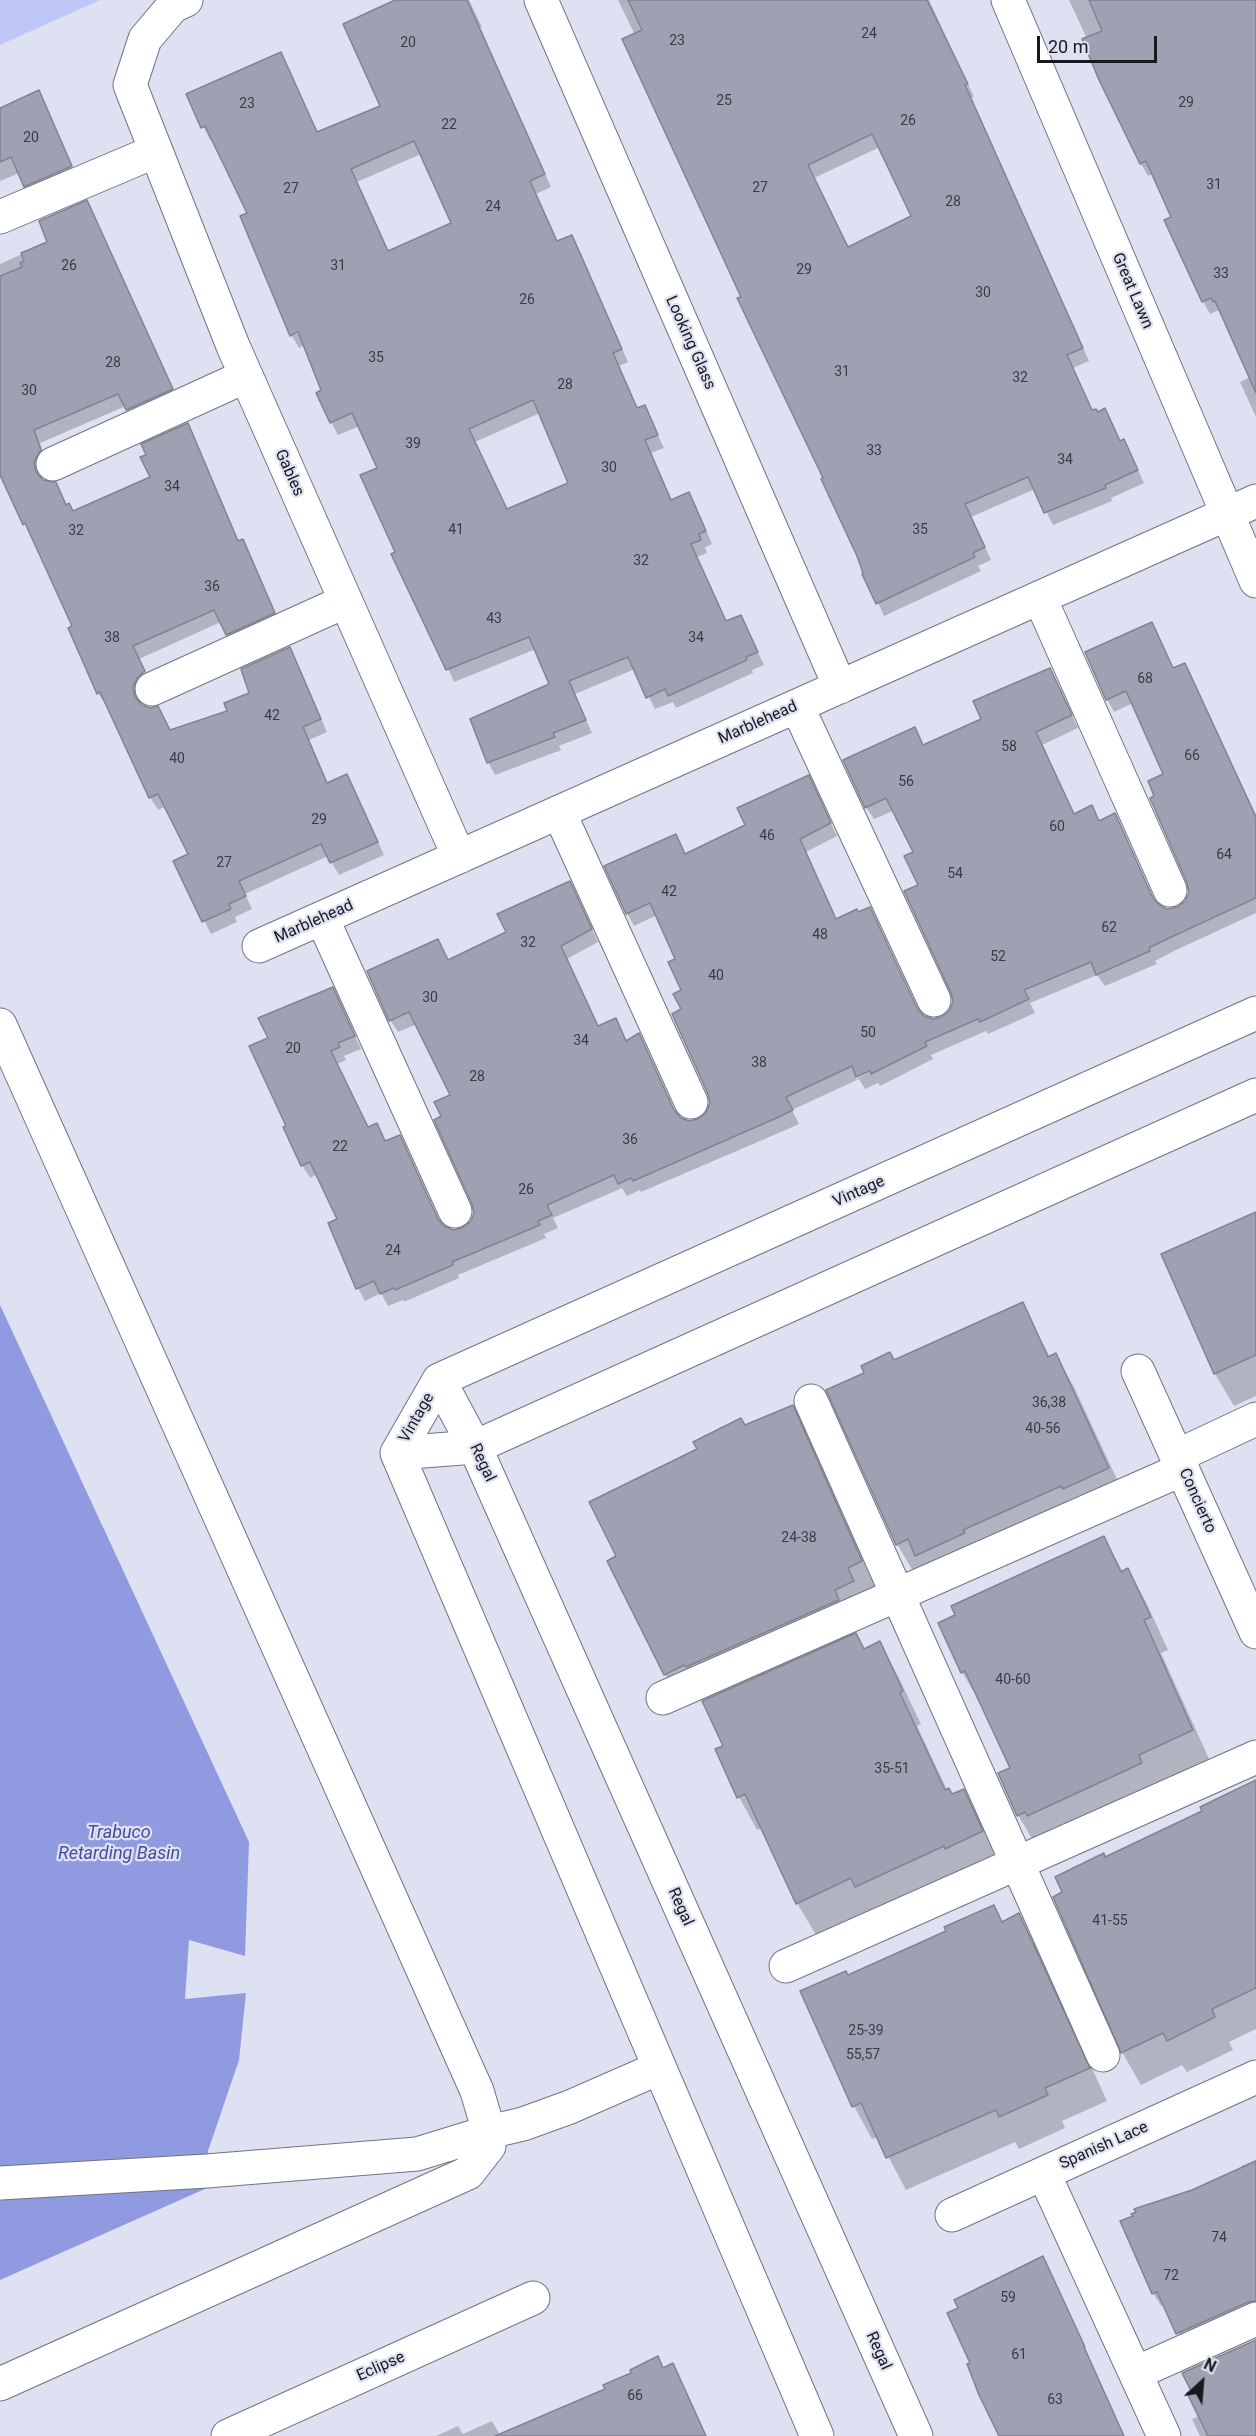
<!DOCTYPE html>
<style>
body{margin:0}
#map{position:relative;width:1256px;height:2436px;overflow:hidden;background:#dde1f1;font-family:Roboto,sans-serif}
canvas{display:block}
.north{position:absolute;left:1172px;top:2352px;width:60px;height:60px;-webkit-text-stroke:4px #dde1f1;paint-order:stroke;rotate:26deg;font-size:16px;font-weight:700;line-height:24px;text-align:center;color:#18191e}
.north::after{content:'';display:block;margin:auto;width:21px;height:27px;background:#18191e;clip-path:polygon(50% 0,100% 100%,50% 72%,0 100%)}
.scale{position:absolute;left:1037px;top:36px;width:120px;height:27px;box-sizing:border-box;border:3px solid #18191e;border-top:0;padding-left:8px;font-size:18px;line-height:21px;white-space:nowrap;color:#18191e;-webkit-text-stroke:4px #dde1f1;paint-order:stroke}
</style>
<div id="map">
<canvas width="1256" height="2436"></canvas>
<div class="north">N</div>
<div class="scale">20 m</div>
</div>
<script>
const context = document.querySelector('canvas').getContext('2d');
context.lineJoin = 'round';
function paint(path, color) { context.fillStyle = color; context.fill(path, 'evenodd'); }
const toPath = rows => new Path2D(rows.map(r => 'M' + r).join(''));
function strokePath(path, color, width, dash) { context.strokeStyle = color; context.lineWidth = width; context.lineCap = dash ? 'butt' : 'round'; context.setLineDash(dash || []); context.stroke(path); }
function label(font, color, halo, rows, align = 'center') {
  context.font = font + ' Roboto,sans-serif'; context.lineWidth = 4.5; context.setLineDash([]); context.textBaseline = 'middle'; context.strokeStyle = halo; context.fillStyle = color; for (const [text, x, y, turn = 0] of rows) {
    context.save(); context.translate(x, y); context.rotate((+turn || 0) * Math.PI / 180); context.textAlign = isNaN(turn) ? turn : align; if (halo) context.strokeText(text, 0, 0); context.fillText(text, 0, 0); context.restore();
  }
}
paint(toPath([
 [0,0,100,0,0,45]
]), '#bec7f7');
paint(toPath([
 [0,1305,249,1842,245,1956,189,1940,185,1999,246,1993,239,2060,208,2151,207,2188,0,2280]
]), '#909ae0');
paint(toPath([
 [396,0,469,0,482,27,479,28,551,187,536,194,558,243,572,237,579,249,628,362,619,366,638,409,645,407,664,448,651,453,672,501,689,494,696,506,712,544,705,547,707,553,697,557,727,622,747,629,764,665,752,670,753,673,676,708,673,702,655,709,635,669,575,694,592,733,559,746,561,750,495,775,488,762,551,684,536,649,454,682,397,553,379,468,360,426,338,435,331,422,323,391,305,345,299,348,292,336,305,331,213,139,210,140,188,95,280,54,318,134,382,107,344,23],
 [421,154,453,224,389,252,357,182],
 [540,413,570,483,507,510,475,442],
 [618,0,929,0,974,97,971,98,1089,361,1073,368,1093,412,1097,414,1104,410,1121,442,1124,441,1131,454,1144,483,1111,498,1112,501,1053,525,1035,489,971,517,991,560,978,566,981,571,884,616,742,297,635,35],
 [880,147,913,216,848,248,814,178],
 [1069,0,1256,0,1256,417,1240,382,1251,377,1219,310,1210,314,1203,301,1173,218,1153,174,1148,176,1141,164,1100,80,1087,39],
 [39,92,78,179,32,199,19,173,0,181,0,109],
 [87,202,179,402,134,422,126,406,40,443,47,464,41,475,42,481,62,497,73,512,152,478,188,425,239,542,242,541,249,554,281,626,234,647,221,622,139,659,151,685,143,692,141,706,170,731,229,712,251,694,290,649,327,732,309,740,328,784,354,789,384,855,339,875,328,856,245,894,252,909,235,917,237,922,211,934,175,862,190,855,166,806,158,810,150,797,108,704,106,705,98,693,74,627,0,469,0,264,49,242],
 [1152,624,1174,669,1191,677,1256,815,1256,913,1174,951,1155,961,1157,964,1105,986,1097,975,1030,1003,1035,1013,988,1034,986,1031,931,1055,933,1059,880,1086,878,1083,865,1089,859,1079,792,1110,799,1124,788,1129,641,1192,640,1190,627,1196,622,1188,553,1218,558,1228,544,1234,546,1238,458,1275,459,1278,404,1302,403,1300,388,1306,381,1293,365,1301,358,1288,339,1220,317,1174,310,1178,302,1165,288,1126,339,1001,361,1049,344,1056,346,1060,337,1064,368,1128,386,1143,406,1149,441,1224,454,1231,463,1230,471,1223,475,1214,474,1203,443,1117,452,1096,417,1024,398,1032,390,1020,448,961,508,933,576,895,598,942,567,959,599,1027,615,1020,627,1042,639,1035,676,1115,688,1122,700,1120,708,1113,711,1103,682,1010,683,991,677,960,657,915,634,926,627,913,686,855,815,790,837,836,806,852,836,921,923,1017,932,1020,943,1018,951,1011,954,1002,920,886,915,853,893,811,874,819,866,807,915,729,924,746,983,719,1050,669,1078,728,1042,745,1075,815,1099,822,1115,815,1156,904,1167,910,1179,908,1187,901,1190,893,1189,883,1156,797,1165,774,1133,703,1114,712,1107,699],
 [876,1066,877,1069,856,1079,856,1076],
 [1256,1214,1256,1396,1234,1406,1215,1374],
 [1022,1304,1050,1357,1056,1355,1074,1387,1127,1501,916,1576,897,1544,894,1361],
 [793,1407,811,1439,880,1594,852,1624,857,1633,855,1634,864,1650,880,1643,898,1676,921,1724,917,1726,947,1790,951,1796,963,1791,982,1823,1000,1864,816,1935,797,1903,762,1828,757,1830,739,1797,717,1750,725,1746,704,1696,684,1707,665,1674,618,1557,745,1427],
 [1104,1538,1123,1572,1128,1570,1146,1602,1168,1650,1161,1653,1211,1763,1037,1847,1018,1815,1012,1769,981,1704,962,1672],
 [1256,1806,1256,2029,1229,2042,1233,2050,1187,2072,1182,2065,1141,2085,1122,2052,1064,1893,1105,1859],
 [994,1907,1003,1923,1019,1915,1037,1948,1107,2101,1062,2121,1065,2128,1019,2149,1015,2142,906,2190,878,2137,872,2139,854,2106,802,1992,848,1977,948,1932],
 [1256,2160,1256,2314,1185,2346,1165,2304,1161,2306,1153,2293,1192,2191,1242,2169,1241,2166],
 [1043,2258,1050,2270,1124,2436,1002,2436],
 [1256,2341,1256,2436,1200,2436,1192,2419,1200,2416],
 [673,2365,706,2436,436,2436,458,2426,463,2434,492,2421,500,2435]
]), '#0003');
const building = toPath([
 [395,0,467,0,545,174,530,181,557,241,572,235,622,349,613,353,637,408,645,405,658,435,645,440,671,500,689,492,706,531,699,534,701,540,691,544,726,621,741,615,758,652,746,657,747,660,668,696,665,689,646,698,628,657,569,681,586,720,553,733,555,737,487,763,470,719,549,684,529,637,446,670,391,554,395,552,360,475,377,468,352,413,330,423,316,393,321,390,298,332,290,336,240,216,247,213,205,126,201,128,186,94,281,52,317,132,380,106,343,24,395,0],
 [414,141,451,223,388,251,351,169,414,141],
 [533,400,568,483,507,509,469,429,533,400],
 [628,0,927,0,968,84,965,85,1083,348,1067,355,1092,410,1096,409,1098,412,1105,408,1120,441,1124,439,1138,470,1105,485,1106,488,1044,513,1028,477,965,504,985,547,973,553,975,557,876,604,862,574,863,573,857,556,821,479,823,478,737,298,741,297,622,39,642,30,628,0],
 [872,134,911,216,848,247,808,165,872,134],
 [1089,0,1256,0,1256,393,1215,301,1213,302,1211,298,1202,302,1164,220,1171,217,1146,161,1140,164,1099,80,1082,39,1102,31,1089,0],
 [39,90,72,166,24,187,11,157,0,162,0,108,39,90],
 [87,200,173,389,126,410,118,394,34,430,41,450,34,462,36,472,43,480,56,482,66,505,69,503,73,511,150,477,140,457,146,455,141,444,188,423,238,541,243,539,275,613,226,635,214,610,133,646,145,671,137,678,133,687,135,697,142,705,150,708,158,706,170,730,227,711,224,703,249,693,241,669,290,647,321,719,303,727,327,783,347,774,378,842,330,863,321,844,239,881,246,896,229,904,231,909,202,922,173,861,188,854,158,794,149,798,100,692,97,694,68,628,72,626,25,523,23,525,0,475,0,276,22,267,20,263,24,261,21,253,47,242,39,221,87,200],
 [1152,622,1173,668,1185,663,1256,817,1256,898,1167,939,1149,948,1150,951,1096,975,1091,962,1024,990,1029,999,980,1022,978,1019,925,1042,927,1046,871,1074,870,1071,856,1077,852,1066,786,1097,793,1110,781,1116,633,1181,631,1178,618,1184,614,1175,547,1205,552,1215,538,1221,540,1225,452,1262,453,1265,395,1290,394,1288,380,1294,374,1281,356,1289,328,1223,337,1219,310,1162,301,1166,283,1127,286,1126,249,1046,268,1038,258,1018,333,987,355,1036,338,1043,340,1047,331,1051,368,1127,377,1123,385,1141,400,1135,438,1219,444,1226,453,1230,462,1228,471,1221,474,1213,472,1204,434,1120,441,1116,434,1102,450,1095,409,1012,389,1021,367,971,438,939,448,960,506,932,497,914,570,881,592,929,561,946,598,1026,616,1018,626,1041,639,1033,674,1110,681,1118,689,1121,698,1119,706,1113,710,1103,708,1094,672,1014,681,1009,673,994,681,990,668,962,675,959,650,903,626,914,604,866,676,834,685,854,745,825,737,808,809,775,831,823,800,839,836,919,857,909,858,912,870,907,917,1008,924,1016,933,1019,941,1017,950,1010,953,1001,951,993,904,891,918,885,904,856,913,852,886,798,865,808,843,760,915,727,923,745,981,719,973,701,1050,668,1072,715,1036,732,1074,814,1092,805,1099,821,1115,813,1153,898,1159,905,1167,909,1178,907,1185,901,1189,893,1187,883,1150,798,1154,796,1148,781,1163,774,1126,691,1106,700,1085,652,1152,622],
 [1256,1212,1256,1355,1214,1374,1161,1254,1256,1212],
 [1023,1302,1048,1357,1056,1353,1109,1468,1063,1489,1061,1486,963,1530,965,1533,915,1556,908,1539,896,1545,826,1390,864,1373,861,1366,890,1352,894,1360,1023,1302],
 [793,1405,862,1561,848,1568,854,1581,835,1590,839,1600,686,1667,684,1665,664,1675,607,1561,616,1556,589,1502,697,1449,693,1442,741,1418,745,1425,793,1405],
 [1104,1536,1121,1572,1128,1568,1151,1617,1144,1620,1193,1730,1139,1755,1142,1763,1027,1816,1025,1812,1017,1816,998,1773,1010,1768,965,1671,961,1673,938,1623,955,1615,951,1606,1104,1536],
 [856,1633,864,1649,880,1641,903,1691,900,1693,945,1790,949,1788,952,1794,964,1789,983,1831,945,1849,944,1846,855,1887,851,1878,796,1904,745,1794,737,1798,715,1749,723,1746,702,1701,856,1633],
 [1256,1780,1256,1988,1212,2009,1215,2017,1167,2041,1163,2033,1121,2053,1053,1897,1062,1892,1055,1877,1104,1853,1105,1857,1202,1811,1200,1807,1256,1780],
 [994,1905,1002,1922,1019,1913,1090,2068,1045,2088,1048,2095,999,2117,996,2110,886,2158,861,2103,852,2107,800,1991,846,1971,848,1975,946,1931,944,1927,994,1905],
 [1256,2161,1256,2301,1248,2302,1176,2334,1157,2292,1152,2294,1120,2221,1133,2216,1131,2214,1136,2212,1134,2209,1192,2190,1256,2161],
 [1043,2256,1085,2347,1084,2347,1124,2436,999,2436,979,2395,967,2364,970,2363,947,2313,958,2308,954,2300,1043,2256],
 [1256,2340,1256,2436,1208,2436,1187,2393,1191,2391,1182,2373,1256,2340],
 [658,2356,663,2368,673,2363,706,2436,495,2436,605,2389,603,2385,631,2373,630,2370,658,2356]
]);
paint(building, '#9ea1b1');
strokePath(building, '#808392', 1.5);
const minor = toPath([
 [186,0,173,6,145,39,130,85,233,346,459,857],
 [541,0,840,687],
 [1008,0,1256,581],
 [0,217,156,151],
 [53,464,246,376],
 [1040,598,1170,890],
 [152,689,346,601],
 [797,706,934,1000],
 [559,812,691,1102],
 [322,918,455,1211],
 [259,946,1256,501],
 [0,1025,477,2091,489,2132,523,2124,570,2107,659,2068],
 [1138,1371,1256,1632],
 [439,1380,475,1447,916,2436],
 [811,1401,1103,2055],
 [397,1453,817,2436],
 [397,1453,439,1380,1256,1013],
 [397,1453,475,1447,1256,1095],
 [1177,1456,1256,1419],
 [663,1698,1183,1469],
 [786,1966,1256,1757],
 [1044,2174,1164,2436],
 [0,2183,207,2171,417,2154,489,2132,489,2146,468,2173,0,2384],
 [952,2215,1256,2077],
 [1136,2373,1256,2319],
 [228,2436,533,2298]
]);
strokePath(minor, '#717483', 35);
strokePath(minor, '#fff', 33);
label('14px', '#3a3b43', null, [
 ["24",869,34],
 ["23",677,41],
 ["20",408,43],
 ["25",724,101],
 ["29",1186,103],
 ["23",247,104],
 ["26",908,121],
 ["22",449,125],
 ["20",31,138],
 ["31",1214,185],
 ["27",760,188],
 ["27",291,189],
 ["28",953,202],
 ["24",493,207],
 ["26",69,266],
 ["31",338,266],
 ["29",804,270],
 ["33",1221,274],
 ["30",983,293],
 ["26",527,300],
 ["35",376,358],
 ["28",113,363],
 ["31",842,372],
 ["32",1020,378],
 ["28",565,385],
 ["30",29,391],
 ["39",413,444],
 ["33",874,451],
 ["34",1065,460],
 ["30",609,468],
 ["34",172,487],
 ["41",456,530],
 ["35",920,530],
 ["32",76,531],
 ["32",641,561],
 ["36",212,587],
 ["43",494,619],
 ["38",112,638],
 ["34",696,638],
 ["68",1145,679],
 ["42",272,716],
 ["58",1009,747],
 ["66",1192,756],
 ["40",177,759],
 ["56",906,782],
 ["29",319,820],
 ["60",1057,827],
 ["46",767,836],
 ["64",1224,855],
 ["27",224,863],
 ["54",955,874],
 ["42",669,892],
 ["62",1109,928],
 ["48",820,935],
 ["32",528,943],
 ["52",998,957],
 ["40",716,976],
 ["30",430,998],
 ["50",868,1033],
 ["34",581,1041],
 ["20",293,1049],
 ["38",759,1063],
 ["28",477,1077],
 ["36",630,1140],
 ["22",340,1147],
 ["26",526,1190],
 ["24",393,1251],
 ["36,38",1049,1403],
 ["40-56",1043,1429],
 ["24-38",799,1538],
 ["40-60",1013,1680],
 ["35-51",892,1769],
 ["41-55",1110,1921],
 ["25-39",866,2031],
 ["55,57",863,2055],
 ["74",1219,2238],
 ["72",1171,2276],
 ["59",1008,2298],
 ["61",1019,2355],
 ["66",635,2396],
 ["63",1055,2400]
]);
label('16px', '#18191e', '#dde1f1', [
 ["Great Lawn",1132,291,67],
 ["Looking Glass",690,343,66],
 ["Gables",289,473,66],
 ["Marblehead",758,723,-24],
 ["Marblehead",314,922,-24],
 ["Vintage",859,1192,-24],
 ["Vintage",417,1418,-60],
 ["Regal",482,1463,65],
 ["Concierto",1197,1501,66],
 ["Regal",680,1907,66],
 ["Spanish Lace",1104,2146,-24],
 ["Regal",878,2351,66],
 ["Eclipse",381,2367,-24]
]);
label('italic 18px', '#464b9e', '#dde1f1', [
 ["Trabuco",119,1833],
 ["Retarding Basin",119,1854]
]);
</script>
